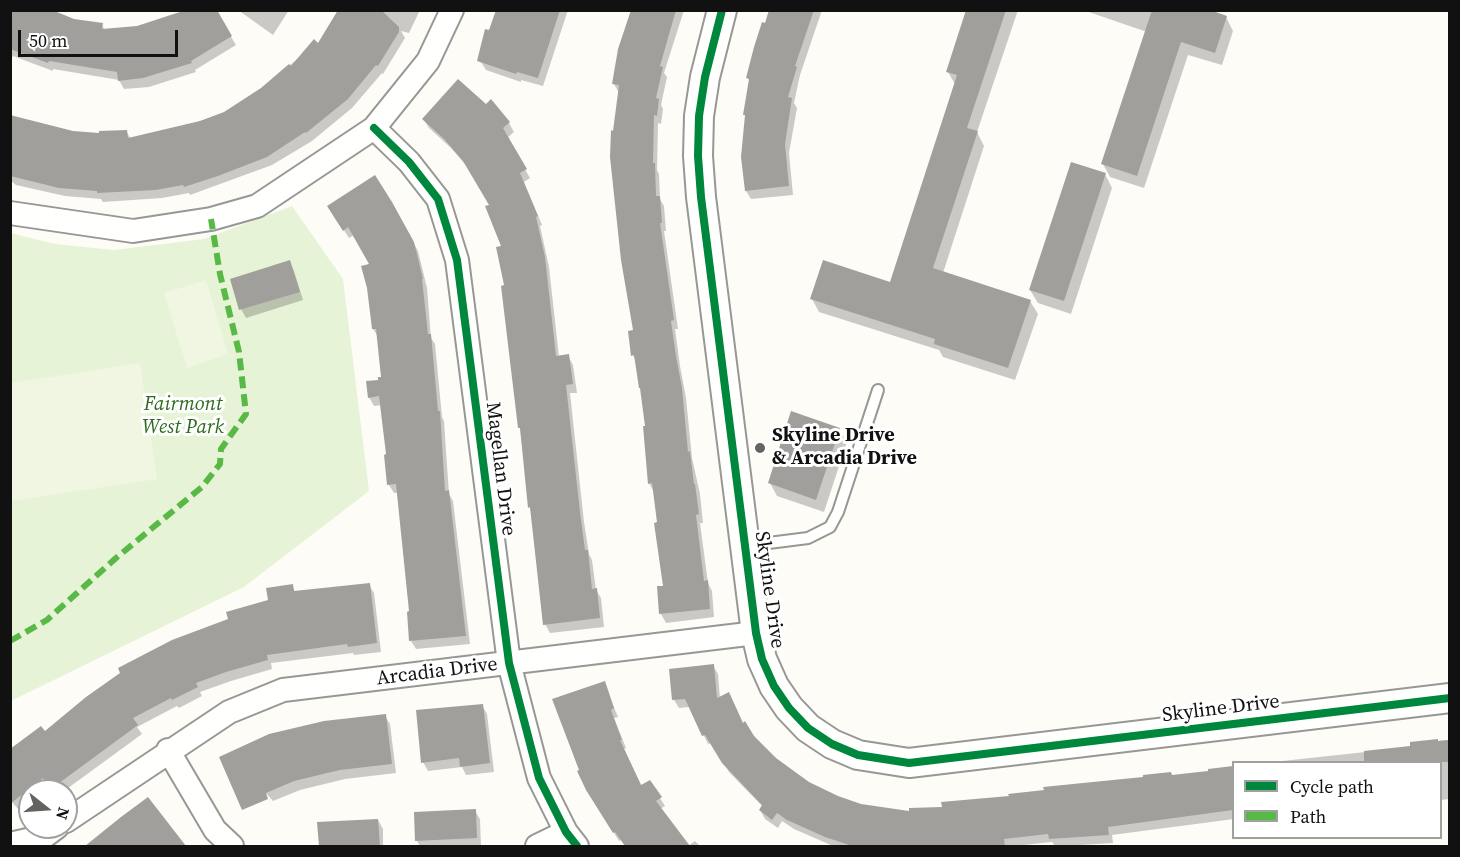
<!DOCTYPE html>
<style>
body{margin:0}
#map{position:relative;width:1460px;height:857px;overflow:hidden;background:#fdfcf7;font-family:"Source Serif 4",serif}
canvas{display:block}
.frame{position:absolute;inset:0;border:12px solid #111;pointer-events:none}
.legend{position:absolute;left:1232px;top:761px;width:210px;height:78px;box-sizing:border-box;background:#fff;border:2px solid #a0a0a0;margin:0;padding:8px 10px;list-style:none;font-size:18px;color:#111}
.legend li{display:flex;align-items:center;gap:12px;height:30px}
.legend b{width:30px;border:2px solid #a0a0a0}
.north{position:absolute;left:18px;top:779px;width:60px;height:60px;box-sizing:border-box;background:#fff;border:2px solid #a0a0a0;border-radius:50%;rotate:107deg;font-size:16px;font-weight:700;line-height:24px;text-align:center;color:#111}
.north::after{content:'';display:block;margin:auto;width:21px;height:27px;background:#646362;clip-path:polygon(50% 0,100% 100%,50% 72%,0 100%)}
.scale{position:absolute;left:18px;top:30px;width:160px;height:27px;box-sizing:border-box;border:3px solid #111;border-top:0;padding-left:8px;font-size:18px;line-height:21px;white-space:nowrap;color:#111;-webkit-text-stroke:4px #fff;paint-order:stroke}
</style>
<div id="map">
<canvas width="1460" height="857"></canvas>
<div class="frame"></div>
<ul class="legend">
<li><b style="height:8px;background:#00873e"></b>Cycle path</li>
<li><b style="height:8px;background:#58b947"></b>Path</li>
</ul>
<div class="north">N</div>
<div class="scale">50 m</div>
</div>
<script>
const context = document.querySelector('canvas').getContext('2d');
context.lineJoin = 'round';
function paint(path, color) { context.fillStyle = color; context.fill(path, 'evenodd'); }
const toPath = rows => new Path2D(rows.map(r => 'M' + r).join(''));
function strokePath(path, color, width, dash) { context.strokeStyle = color; context.lineWidth = width; context.lineCap = dash ? 'butt' : 'round'; context.setLineDash(dash || []); context.stroke(path); }
function label(font, color, halo, rows, align = 'center') {
  context.font = font + ' "Source Serif 4",serif'; context.lineWidth = 6; context.setLineDash([]); context.textBaseline = 'middle'; context.strokeStyle = halo; context.fillStyle = color; for (const [text, x, y, turn = 0] of rows) {
    context.save(); context.translate(x, y); context.rotate((+turn || 0) * Math.PI / 180); context.textAlign = isNaN(turn) ? turn : align; if (halo) context.strokeText(text, 0, 0); context.fillText(text, 0, 0); context.restore();
  }
}
paint(toPath([
 [292,206,343,279,369,491,244,587,11,701,10,233,55,244,114,250,204,239]
]), '#e7f3d7');
paint(toPath([
 [206,280,228,354,187,368,164,293],
 [140,363,157,479,11,501,11,383]
]), '#f0f6e1');
paint(toPath([
 [10,10,102,25,105,30,138,27,215,10,236,45,195,70,196,72,149,87,124,89,119,80,53,69,53,71,13,56,10,61],
 [238,10,289,10,273,35],
 [342,10,420,10,409,33,401,31,405,38,383,74,382,73,352,108,312,141,272,165,190,195,189,193,162,198,103,202,101,199,65,196,16,185,10,180,10,116,73,133,100,135,126,131,131,139,167,132,225,113,262,89,303,54,318,45],
 [497,10,568,10,543,86,521,80,521,82,486,70,481,62],
 [633,10,684,10,664,73,667,77,661,105,663,109,661,124,658,123,657,170,659,174,660,199,664,206,666,231,664,231,678,329,675,329,680,366,686,398,692,458,700,494,703,523,700,523,708,583,712,591,714,617,666,623,661,614,658,588,664,587,654,492,649,483,647,427,637,363,633,355,634,332,614,132,619,93,614,84],
 [771,10,822,10,800,75,794,103,797,108,789,153,793,195,751,199,746,191,745,115,750,82,748,78],
 [968,10,1018,10,977,132,984,146,943,273,1030,301,1038,314,1015,380,943,357,939,350,819,312,812,299,891,284,956,86,948,72],
 [1083,10,1205,10,1226,17,1233,31,1222,65,1188,55,1144,188,1110,177,1103,164,1147,32],
 [424,120,509,123,514,132,507,138,530,178,524,182,542,225,540,226,549,267,559,357,568,356,573,365,577,393,570,393,584,522,589,554,592,560,596,590,601,598,604,627,550,633,545,624,502,287,506,287,503,247,491,205,470,170,451,148,429,128],
 [1105,174,1112,188,1071,314,1038,303,1030,290],
 [391,203,418,251,427,288,431,338,435,344,442,417,444,421,449,494,453,501,470,644,416,649,411,641,411,613,399,493,394,493,389,485,388,456,382,405,374,406,369,397,383,378,379,338,373,329,371,265,354,235,349,238,334,215],
 [289,262,294,271,303,300,246,318,241,309],
 [839,429,847,442,824,512,777,496,770,483],
 [369,585,374,593,381,652,354,655,353,653,271,663,272,669,231,681,200,692,202,696,179,708,177,706,137,727,142,734,64,791,53,791,49,786,43,791,30,791,30,801,19,810,10,800,45,733,230,620,270,601,292,586,296,593],
 [713,666,718,674,720,698,775,760,809,783,837,797,861,805,911,813,1010,798,1234,769,1234,819,1112,835,1113,843,1065,846,1055,846,1052,842,1015,846,833,846,794,829,782,821,778,828,765,819,760,810,763,807,729,772,711,743,708,744,690,707,679,708,674,700],
 [604,683,618,717,614,718,626,748,624,749,642,787,660,798,665,806,660,809,688,846,695,841,700,846,626,846,621,840,619,841,587,789],
 [482,705,487,714,494,772,466,775,462,767,428,771,423,762],
 [385,716,390,724,396,773,345,779,300,790,273,801,264,791],
 [1450,740,1450,799,1440,800,1440,762,1282,762,1282,761,1412,747,1411,743],
 [148,799,184,846,86,846],
 [475,811,480,819,481,846,420,846,417,841],
 [378,820,383,829,383,846,320,846,319,823]
]), '#0003');
paint(toPath([
 [10,10,52,10,74,19,103,23,102,29,137,26,186,10,217,10,232,36,191,61,192,63,143,78,118,81,117,72,49,61,48,63,10,49],
 [338,10,381,10,399,27,399,32,378,66,376,65,348,99,306,133,305,132,267,157,218,176,184,187,183,185,156,190,97,193,97,191,59,188,10,176,10,115,73,131,99,133,99,131,127,130,128,138,200,121,224,112,261,88,289,64,291,66,314,39,318,43],
 [496,10,560,10,538,78,517,72,516,74,477,61,485,29,489,30],
 [631,10,676,10,660,66,663,67,656,98,659,99,657,116,654,115,653,163,655,163,656,196,660,196,662,223,660,223,674,320,671,321,676,356,682,388,688,452,690,451,694,484,695,484,699,514,696,515,704,581,708,580,710,609,659,614,657,586,663,586,654,523,657,522,652,483,648,484,643,426,645,426,640,388,639,388,634,355,631,356,628,331,633,330,621,260,610,157,611,130,613,131,619,85,612,84,618,49],
 [769,10,814,10,795,66,797,67,788,97,792,98,785,144,789,186,745,191,741,157,745,115,743,115,749,79,746,78,754,47,762,22,765,23],
 [966,10,1006,10,967,128,978,131,933,268,1031,300,1008,368,934,344,935,339,810,299,823,260,890,282,957,75,946,72],
 [1152,10,1210,10,1227,16,1215,53,1181,42,1137,176,1101,164],
 [458,79,486,104,491,99,510,122,503,128,527,169,520,173,538,216,536,217,545,257,556,356,569,354,573,384,566,385,580,512,585,550,588,550,592,589,597,588,600,618,543,625,530,507,528,508,520,428,518,428,501,286,504,285,496,247,501,246,485,206,489,205,463,161,444,139,422,119],
 [1071,162,1106,173,1064,301,1029,290],
 [375,175,392,202,414,242,423,279,422,279,428,334,431,334,438,411,440,411,445,491,449,490,466,636,409,641,407,612,409,611,396,484,387,485,384,455,386,454,379,396,368,398,366,381,378,380,378,377,381,377,376,329,372,329,367,288,361,266,369,264,348,227,343,231,327,206],
 [290,260,300,292,239,310,230,279],
 [791,411,840,428,816,500,768,483],
 [370,583,377,643,348,647,347,644,267,655,268,660,226,672,196,683,198,687,172,700,171,698,133,718,138,725,51,789,43,778,10,804,10,749,41,726,45,731,86,697,120,673,118,668,172,640,228,619,226,612,268,600,266,588,293,584,294,591],
 [714,664,717,698,729,692,743,723,745,721,754,736,776,758,809,782,838,796,861,804,909,811,909,808,942,807,941,802,1009,796,1008,794,1044,790,1043,787,1143,777,1143,775,1171,772,1172,775,1208,771,1208,769,1233,766,1233,810,1108,827,1109,835,1049,839,1048,834,1004,839,1005,846,852,846,825,837,787,820,777,813,772,820,759,810,762,805,722,763,705,735,702,736,685,699,672,700,669,669],
 [605,681,614,708,611,710,622,740,620,740,641,785,650,780,662,797,656,801,690,846,625,846,615,832,613,833,586,790,577,771,579,770,552,699],
 [483,704,490,763,460,767,459,758,421,763,416,710],
 [386,714,392,764,340,770,294,781,266,793,268,799,242,810,219,757,269,734,324,721],
 [1438,739,1438,741,1449,740,1449,762,1364,762,1364,751,1410,746,1410,742],
 [148,797,186,846,85,846,121,817],
 [476,809,477,838,415,841,414,812],
 [378,819,380,846,319,846,317,822]
]), '#a19f9c');
const service = toPath([
 [745,546,808,538,830,527,838,512,878,390]
]);
const minor = toPath([
 [374,128,409,162,438,199,457,260,509,663,539,778,566,832,577,846],
 [10,213,133,231,211,219,257,206,374,128,428,61,452,10],
 [168,750,215,830,232,846],
 [66,821,229,712,283,690,756,633],
 [10,844,45,836,57,827],
 [537,846,566,832]
]);
const tertiary = toPath([
 [722,10,705,77,699,116,698,156,701,197,756,633,762,659,774,686,789,708,808,728,832,744,858,755,909,763,1450,698]
]);
strokePath(service, '#979795', 14);
strokePath(minor, '#979795', 26);
strokePath(tertiary, '#979795', 32);
strokePath(service, '#fffffe', 10);
strokePath(minor, '#fffffe', 22);
strokePath(tertiary, '#fffffe', 28);
strokePath(toPath([
 [10,641,47,620,116,558,202,487,220,464,221,449,246,414,239,352,220,274,211,219]
]), '#58b947', 6, [12, 6]);
strokePath(toPath([
 [722,10,705,77,699,116,698,156,701,197,756,633,762,659,774,686,789,708,808,728,832,744,858,755,909,763,1450,698],
 [374,128,409,162,438,199,457,260,509,663,539,778,566,832,577,846]
]), '#00873e', 8);
for (const [x, y, r, color] of [
 [760,448,6,"#646362"]
]) { const dot = new Path2D(); dot.arc(x, y, r, 0, 2 * Math.PI); context.fillStyle = color; context.fill(dot); strokePath(dot, '#fff', 2); }
label('italic 20px', '#2f6b1f', '#fff', [
 ["Fairmont",183,405],
 ["West Park",183,428]
]);
label('bold 20px', '#111', '#fff', [
 ["Skyline Drive",772,436],
 ["& Arcadia Drive",772,459]
], 'left');
label('20px', '#111', '#fff', [
 ["Magellan Drive",500,469,83],
 ["Skyline Drive",769,590,82],
 ["Arcadia Drive",437,672,-7],
 ["Skyline Drive",1221,709,-7]
]);
</script>
